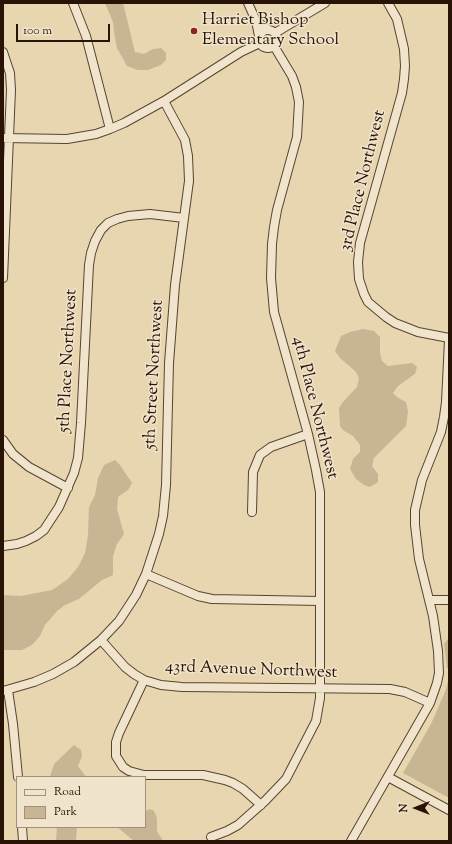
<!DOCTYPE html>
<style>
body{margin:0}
#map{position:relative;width:452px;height:844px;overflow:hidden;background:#e8d6b0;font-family:"Sorts Mill Goudy",serif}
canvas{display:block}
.frame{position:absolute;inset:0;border:4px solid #291206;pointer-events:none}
.legend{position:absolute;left:16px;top:776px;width:130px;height:52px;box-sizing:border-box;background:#f0e4cc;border:1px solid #a0907d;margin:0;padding:5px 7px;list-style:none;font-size:12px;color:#291206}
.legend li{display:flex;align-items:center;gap:8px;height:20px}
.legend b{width:20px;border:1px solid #a0907d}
.north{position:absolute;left:396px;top:788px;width:40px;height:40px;-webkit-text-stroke:3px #f0e4cc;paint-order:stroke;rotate:270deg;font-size:11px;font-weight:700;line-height:16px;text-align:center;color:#291206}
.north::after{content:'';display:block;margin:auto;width:14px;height:18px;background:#291206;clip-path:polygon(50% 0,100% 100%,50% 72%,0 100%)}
.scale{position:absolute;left:16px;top:24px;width:94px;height:18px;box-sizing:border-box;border:2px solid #291206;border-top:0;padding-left:5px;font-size:12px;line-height:14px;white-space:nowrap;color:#291206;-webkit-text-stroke:3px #f0e4cc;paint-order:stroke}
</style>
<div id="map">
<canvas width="452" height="844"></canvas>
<div class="frame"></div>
<ul class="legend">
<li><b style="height:5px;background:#f0e4cc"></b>Road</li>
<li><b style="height:11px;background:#c8b593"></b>Park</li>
</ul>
<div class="north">N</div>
<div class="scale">100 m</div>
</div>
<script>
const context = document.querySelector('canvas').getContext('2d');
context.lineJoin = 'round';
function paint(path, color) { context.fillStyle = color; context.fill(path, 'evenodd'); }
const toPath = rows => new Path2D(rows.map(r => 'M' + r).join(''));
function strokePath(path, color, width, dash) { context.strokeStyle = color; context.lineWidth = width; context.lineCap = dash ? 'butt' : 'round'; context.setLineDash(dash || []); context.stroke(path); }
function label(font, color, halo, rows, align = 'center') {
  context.font = font + ' "Sorts Mill Goudy",serif'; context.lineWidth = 3; context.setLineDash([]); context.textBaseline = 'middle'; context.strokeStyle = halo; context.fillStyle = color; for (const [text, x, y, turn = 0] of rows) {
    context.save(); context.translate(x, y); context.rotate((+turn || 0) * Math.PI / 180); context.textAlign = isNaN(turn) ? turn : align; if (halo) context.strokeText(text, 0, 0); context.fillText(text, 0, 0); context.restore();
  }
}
paint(toPath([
 [105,3,123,3,135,52,144,54,153,49,161,48,166,53,166,60,161,65,148,70,138,70,127,66,117,48,114,32,113,22],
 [363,329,374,331,380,337,380,353,382,361,388,366,412,363,417,367,415,374,398,386,393,393,397,397,406,402,408,412,406,426,374,458,372,466,378,474,378,482,370,487,364,485,356,479,350,469,353,459,360,452,360,445,353,436,343,430,340,426,339,408,343,402,357,387,359,378,356,372,340,358,335,351,341,336,350,332],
 [115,460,120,465,132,483,128,490,118,497,117,509,124,534,117,544,113,556,113,575,102,580,79,599,65,605,57,611,45,625,40,636,32,645,22,650,3,650,3,595,21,596,52,590,68,579,78,567,85,553,88,535,89,507,95,495,98,478,104,465],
 [449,639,449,668,447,668,444,644,447,640],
 [449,677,449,798,403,773,431,724,445,692],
 [74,745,81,750,82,756,78,766,86,777,50,777,54,764],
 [150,809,154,811,157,818,157,831,163,841,134,841,117,827,145,827,145,811],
 [57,827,77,827,76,841,56,841]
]), '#c8b593');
const minor = toPath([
 [73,3,86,36,110,129],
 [248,3,256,21],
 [388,3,397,19,404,49,405,66,404,79,402,93,360,243,358,262,359,279,364,294,368,302,386,317,395,323,418,332,449,338],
 '259 39a9 9 0 1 1 18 0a9 9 0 1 1-18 0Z',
 [275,33,325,3],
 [259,36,256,21,269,30],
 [3,52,10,73,11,90,3,278],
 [3,138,67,139,96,134,110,129,124,123,164,101,241,52,260,43],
 [3,440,13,454,29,467,68,488],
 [252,512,253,472,260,455,271,447,308,434],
 [3,546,17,544,26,541,36,536,44,530,59,507,74,473,78,458,81,423,89,265,91,253,95,241,101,230,108,223,117,219,128,216,150,214,184,218],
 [146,574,198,596,212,599,320,601],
 [430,600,449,600],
 [101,640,125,667,134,674,144,680,161,685,182,687,390,689,405,692,430,703],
 [144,680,119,733,116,742,116,756,123,767,129,771,144,775,203,775,225,780,233,783,243,789,261,805],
 [8,690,13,724,18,777],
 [3,691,34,682,53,674,74,662,101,640,119,621,136,595,146,574,159,534,163,516,166,485,169,363,175,285,189,181,188,156,185,140,164,101],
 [388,777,449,810],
 [22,827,23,841],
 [211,837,227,831,238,825,265,801,286,779,316,721,320,698,320,492,316,470,308,434,274,312,271,278,272,244,274,227,277,210,297,137,299,102,296,87,292,76,274,46],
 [351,841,430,703,437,683,439,673,438,651,433,616,419,559,415,525,415,510,422,480,441,432,444,417,446,402,449,340]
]);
strokePath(minor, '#594330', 10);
strokePath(minor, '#f0e4cc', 8);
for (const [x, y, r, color] of [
 [194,31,4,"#8f2418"]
]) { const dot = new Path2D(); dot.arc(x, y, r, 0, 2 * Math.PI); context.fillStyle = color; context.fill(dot); strokePath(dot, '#f0e4cc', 1.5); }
label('17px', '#291206', '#f0e4cc', [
 ["Harriet Bishop",202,21],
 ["Elementary School",202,41]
], 'left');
label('17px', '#291206', '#f0e4cc', [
 ["3rd Place Northwest",364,181,-76],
 ["5th Place Northwest",69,361,-87],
 ["5th Street Northwest",155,375,-87],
 ["4th Place Northwest",314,408,76],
 ["43rd Avenue Northwest",251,671,2]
]);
</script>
